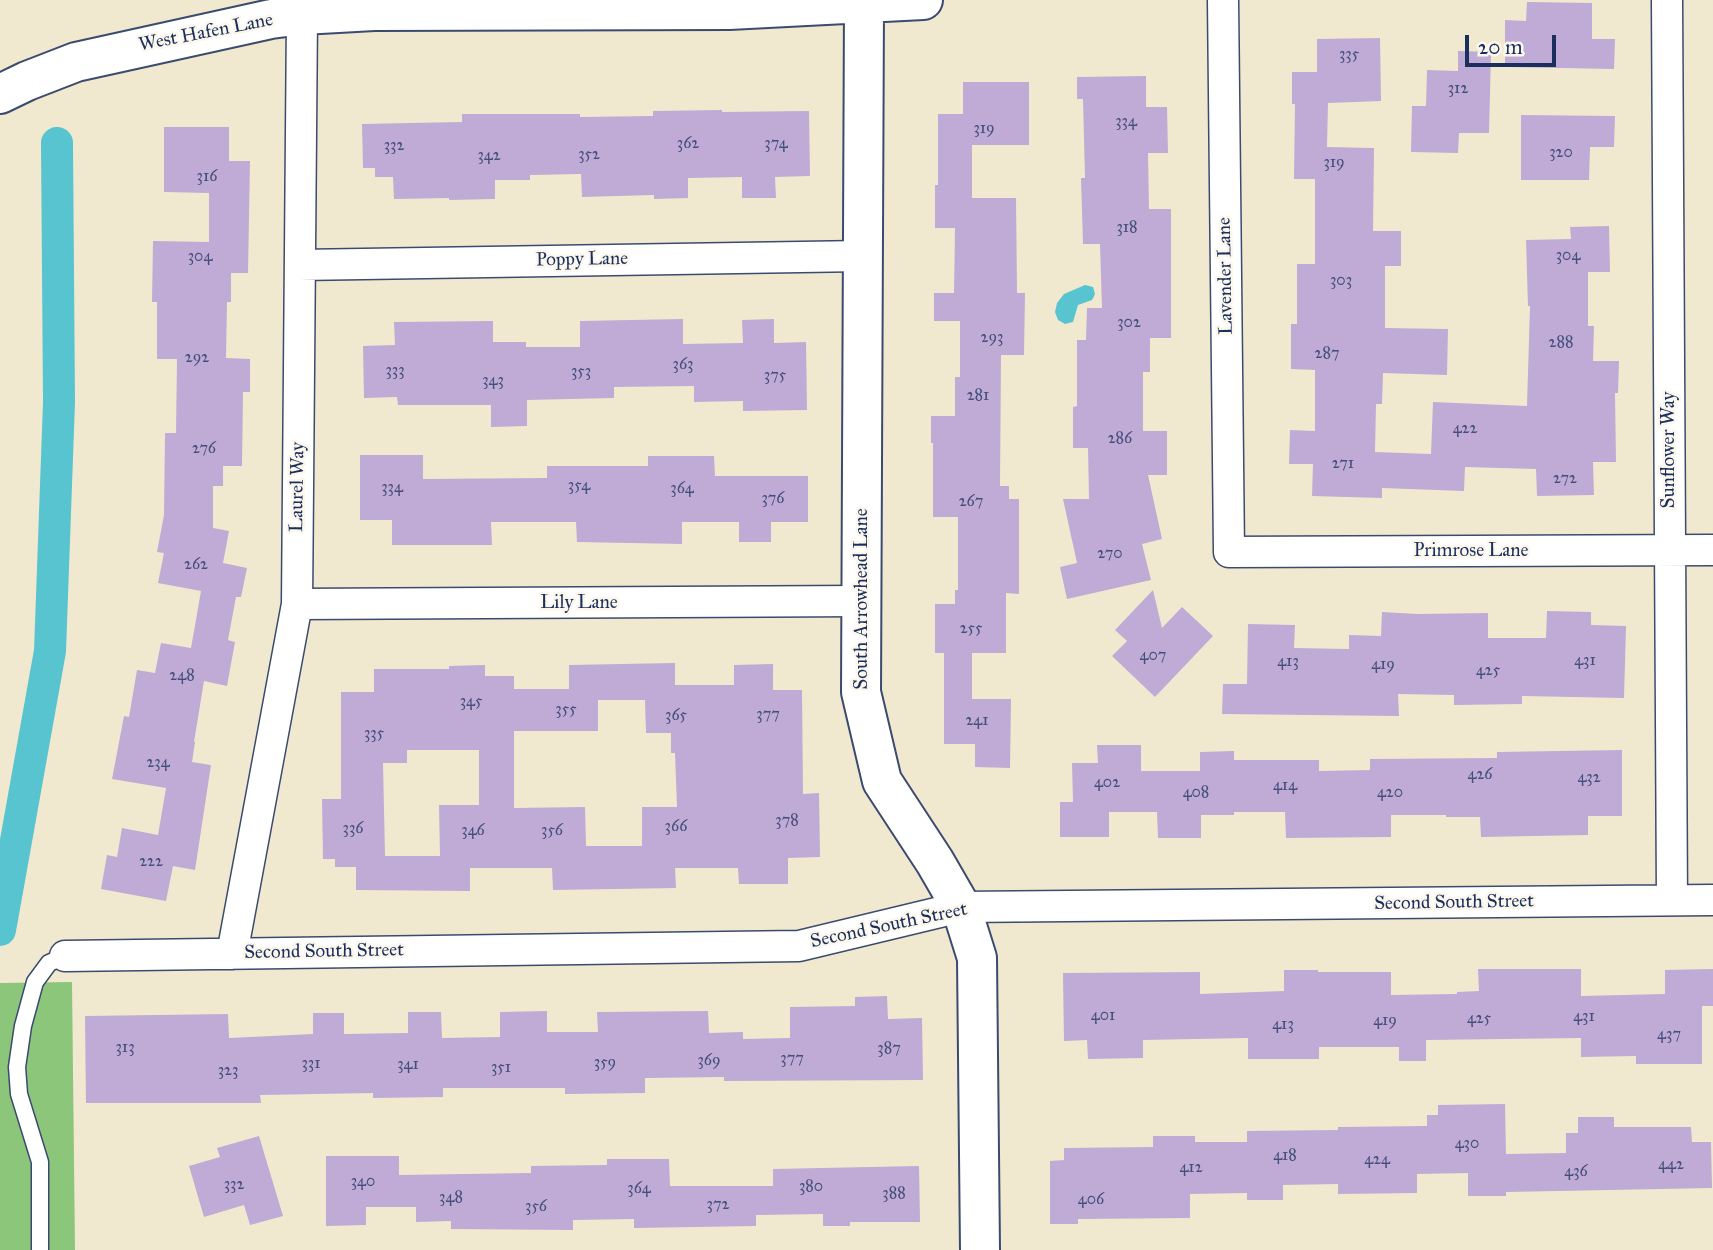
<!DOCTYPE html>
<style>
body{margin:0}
#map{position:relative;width:1713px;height:1250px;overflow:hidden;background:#f1e9cf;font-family:"IM FELL Great Primer",serif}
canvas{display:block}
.scale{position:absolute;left:1465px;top:35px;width:91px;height:32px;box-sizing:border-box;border:4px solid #1b2f5e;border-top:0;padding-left:9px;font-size:21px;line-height:24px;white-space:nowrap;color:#1b2f5e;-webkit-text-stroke:5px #fbf7ec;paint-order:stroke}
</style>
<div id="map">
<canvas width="1713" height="1250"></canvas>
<div class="scale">20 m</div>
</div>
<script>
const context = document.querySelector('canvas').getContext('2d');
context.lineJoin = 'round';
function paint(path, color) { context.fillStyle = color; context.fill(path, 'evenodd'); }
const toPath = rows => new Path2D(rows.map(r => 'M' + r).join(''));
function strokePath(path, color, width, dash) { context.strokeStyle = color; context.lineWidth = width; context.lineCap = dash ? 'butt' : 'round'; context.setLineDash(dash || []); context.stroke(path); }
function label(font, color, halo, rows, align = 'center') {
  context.font = font + ' "IM FELL Great Primer",serif'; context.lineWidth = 5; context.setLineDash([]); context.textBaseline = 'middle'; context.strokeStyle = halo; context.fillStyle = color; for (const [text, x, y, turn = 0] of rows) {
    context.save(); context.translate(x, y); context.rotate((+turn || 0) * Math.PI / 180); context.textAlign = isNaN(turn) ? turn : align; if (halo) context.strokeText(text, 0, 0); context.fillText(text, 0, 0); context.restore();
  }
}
paint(toPath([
 [72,982,75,1250,0,1250,0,983]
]), '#8cc67b');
paint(toPath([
 [1085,285,1093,287,1095,294,1092,300,1078,305,1073,322,1065,324,1058,320,1055,312,1057,303,1064,294]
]), '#57c4cf');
strokePath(toPath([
 [0,930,50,651,59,402,57,143]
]), '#57c4cf', 32);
paint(toPath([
 [1527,2,1592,3,1592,39,1615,39,1614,69,1505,67,1505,20,1526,21],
 [1380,38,1381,101,1328,103,1327,147,1374,148,1373,231,1401,231,1401,266,1385,266,1385,328,1448,329,1447,375,1383,373,1382,404,1376,404,1375,452,1431,454,1433,402,1527,406,1530,306,1528,306,1526,240,1571,239,1570,227,1609,226,1610,272,1588,272,1588,326,1594,326,1593,361,1619,361,1618,393,1615,393,1616,462,1593,462,1594,495,1537,496,1536,469,1465,467,1464,491,1382,488,1382,498,1312,496,1313,464,1289,464,1290,430,1315,431,1315,370,1291,369,1291,324,1297,324,1297,264,1315,264,1315,179,1294,179,1295,104,1292,104,1292,72,1317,72,1317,39],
 [1458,51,1491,52,1489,133,1459,133,1458,153,1411,152,1412,106,1426,106,1427,70,1458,71],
 [1146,76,1146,107,1167,107,1168,153,1148,153,1149,209,1171,209,1171,338,1150,338,1150,372,1143,372,1143,431,1167,431,1167,475,1148,475,1162,539,1142,544,1151,580,1067,599,1060,567,1077,563,1063,499,1089,499,1088,448,1073,448,1073,407,1077,406,1077,340,1086,340,1087,308,1102,308,1100,244,1083,244,1081,178,1085,178,1083,99,1077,99,1077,77],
 [963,82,1029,82,1029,145,972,145,972,198,1016,198,1017,293,1025,293,1024,355,1001,355,1000,486,1009,486,1009,499,1019,499,1019,594,1006,593,1006,653,972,653,972,699,1011,699,1010,768,975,767,975,744,944,744,944,653,935,653,935,604,955,604,955,590,958,590,958,517,933,517,933,443,931,443,931,416,955,416,955,377,960,377,960,321,934,321,934,293,954,293,955,228,935,228,935,185,938,185,938,114,963,114],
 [722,110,722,112,809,111,810,176,775,177,776,198,742,198,742,177,688,178,688,198,654,199,654,195,582,197,581,174,530,175,530,180,495,180,495,199,449,200,449,198,394,199,393,177,375,177,375,168,363,168,362,124,462,122,462,114,580,114,580,117,653,116,653,111],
 [1521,115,1615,116,1614,147,1590,147,1589,180,1521,180],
 [164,127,229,127,229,161,250,161,248,273,231,273,231,302,227,302,226,358,250,359,250,392,243,392,242,466,223,466,223,486,213,486,213,528,229,531,223,563,247,568,241,597,236,597,228,640,235,642,227,686,204,681,194,742,195,742,192,762,211,765,195,870,173,866,166,901,101,889,107,855,117,857,122,828,158,835,166,788,112,779,124,716,129,717,137,670,155,673,161,643,191,648,201,591,158,583,164,553,157,552,164,515,165,433,176,433,177,359,157,359,157,302,152,302,153,241,209,242,209,193,164,192],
 [683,319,683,344,743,343,742,320,774,319,774,343,806,342,807,410,743,411,743,401,694,402,694,386,614,387,614,398,527,400,527,426,491,427,491,405,398,405,397,397,364,398,363,346,395,345,394,322,493,321,493,342,526,342,526,347,580,347,580,321],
 [360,455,423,455,423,479,547,478,547,466,648,466,648,456,714,456,715,476,808,476,808,522,771,522,771,542,739,542,739,522,682,522,682,544,577,542,576,522,491,522,492,545,392,545,392,520,360,520],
 [1153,590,1162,628,1182,607,1213,636,1155,697,1112,656,1127,641,1115,630],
 [1547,611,1591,612,1591,625,1626,626,1624,698,1522,696,1522,704,1454,705,1454,695,1398,694,1399,716,1222,714,1223,684,1247,684,1248,624,1295,625,1294,648,1349,649,1349,635,1381,636,1382,612,1418,614,1488,613,1488,638,1546,638],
 [675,663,675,685,734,685,734,665,773,664,773,690,802,690,803,794,819,793,820,857,788,858,788,884,739,884,738,868,675,868,676,888,553,890,552,868,470,868,470,891,356,890,356,867,335,867,335,859,323,859,322,799,341,799,341,692,374,692,374,669,449,669,449,666,485,665,485,676,514,676,514,689,569,689,569,665],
 [598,700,645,700,646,733,671,733,671,753,675,753,677,807,642,807,642,846,586,846,585,807,514,808,514,731,598,731],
 [407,750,479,750,479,805,439,805,440,856,385,856,383,763,407,763],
 [1097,745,1141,745,1141,771,1200,771,1200,752,1234,751,1234,760,1319,760,1319,771,1370,770,1370,759,1497,758,1497,752,1622,750,1622,816,1588,816,1588,835,1481,837,1480,817,1446,817,1446,815,1391,815,1391,837,1286,838,1285,812,1234,812,1234,815,1201,815,1201,838,1158,838,1157,812,1109,812,1109,837,1060,837,1060,802,1073,802,1072,763,1098,763],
 [1478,969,1581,969,1581,996,1665,994,1665,970,1713,969,1713,1006,1702,1006,1702,1064,1636,1064,1636,1056,1581,1057,1581,1038,1426,1040,1426,1061,1399,1061,1399,1047,1319,1047,1319,1059,1248,1059,1248,1038,1143,1040,1143,1058,1088,1059,1087,1040,1064,1041,1063,973,1200,972,1200,994,1284,991,1284,970,1318,970,1318,972,1391,972,1391,995,1457,994,1457,992,1479,991],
 [887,996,888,1019,922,1018,923,1080,724,1081,724,1077,645,1078,645,1093,565,1094,565,1088,443,1088,443,1097,373,1098,373,1093,260,1095,261,1103,86,1103,85,1016,228,1014,229,1038,313,1034,313,1013,344,1013,344,1034,408,1033,408,1012,441,1012,442,1038,500,1037,500,1012,547,1011,547,1032,598,1032,597,1012,708,1011,709,1033,743,1032,743,1039,790,1038,790,1007,855,1006,855,997],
 [1505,1104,1506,1154,1566,1153,1566,1133,1578,1133,1578,1117,1614,1117,1614,1127,1691,1127,1692,1142,1711,1142,1712,1188,1506,1192,1506,1196,1468,1196,1468,1173,1417,1174,1417,1193,1338,1194,1338,1184,1283,1185,1283,1200,1247,1200,1247,1193,1190,1194,1190,1218,1078,1219,1078,1224,1050,1224,1050,1161,1064,1160,1064,1148,1153,1147,1153,1136,1195,1136,1195,1142,1247,1142,1247,1131,1338,1130,1338,1127,1427,1126,1427,1115,1438,1115,1438,1105],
 [259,1136,283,1216,250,1225,244,1205,204,1217,189,1166,220,1157,217,1148],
 [326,1156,399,1156,399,1175,531,1173,531,1166,607,1165,607,1159,669,1159,670,1186,773,1186,773,1169,919,1166,920,1222,850,1222,850,1226,823,1226,823,1214,756,1215,756,1226,634,1228,634,1219,573,1220,573,1230,451,1229,451,1221,416,1222,416,1207,366,1207,366,1225,326,1226]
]), '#bfabd5');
const lane = toPath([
 [40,1250,40,1162,19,1094,17,1067,23,1026,35,982,49,963,65,956]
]);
const street = toPath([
 [1223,0,1229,552,1713,550],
 [1667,0,1672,900],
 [300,265,863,256],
 [297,604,861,601],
 [232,954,297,604,302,15],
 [65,956,799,946,961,907,1713,900]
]);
const secondary = toPath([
 [864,4,861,692,882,781,935,862,961,907,977,958,980,1250],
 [0,94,27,81,76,62,271,19,302,15,374,11,729,10,923,0]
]);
strokePath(lane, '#3b4b6f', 19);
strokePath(street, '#3b4b6f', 33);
strokePath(secondary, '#3b4b6f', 42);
strokePath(lane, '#fff', 16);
strokePath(street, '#fff', 30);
strokePath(secondary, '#fff', 38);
label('16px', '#444e7c', null, [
 ["335",1349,55],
 ["312",1458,89],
 ["334",1126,122],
 ["319",984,129],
 ["362",688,144],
 ["374",776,144],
 ["332",394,146],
 ["320",1561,153],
 ["352",589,155],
 ["342",489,156],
 ["319",1334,163],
 ["316",207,177],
 ["318",1127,228],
 ["304",1568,256],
 ["304",200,257],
 ["303",1341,281],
 ["302",1129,323],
 ["293",992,338],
 ["288",1561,343],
 ["287",1327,354],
 ["292",197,358],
 ["363",683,365],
 ["333",395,371],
 ["353",581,372],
 ["375",775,376],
 ["343",493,381],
 ["281",978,396],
 ["422",1465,429],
 ["286",1120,439],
 ["276",204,449],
 ["271",1343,464],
 ["272",1565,479],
 ["354",579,486],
 ["334",392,488],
 ["364",682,489],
 ["376",773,499],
 ["267",971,502],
 ["270",1110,554],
 ["262",196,565],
 ["255",971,629],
 ["407",1153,656],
 ["431",1585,661],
 ["413",1288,662],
 ["419",1383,665],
 ["425",1488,671],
 ["248",182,676],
 ["345",471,702],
 ["355",566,710],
 ["377",768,715],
 ["365",676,716],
 ["241",977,721],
 ["335",374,734],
 ["234",158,763],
 ["426",1480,775],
 ["432",1589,778],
 ["402",1107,783],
 ["414",1285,786],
 ["408",1196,793],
 ["420",1390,793],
 ["378",787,821],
 ["366",676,827],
 ["336",353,829],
 ["346",473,831],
 ["356",552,831],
 ["222",151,862],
 ["401",1103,1016],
 ["431",1584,1017],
 ["425",1479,1019],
 ["419",1385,1021],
 ["413",1283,1025],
 ["437",1669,1035],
 ["313",125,1048],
 ["387",889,1049],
 ["377",792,1059],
 ["369",709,1061],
 ["359",605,1063],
 ["331",311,1064],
 ["341",408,1065],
 ["351",501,1068],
 ["323",228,1071],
 ["430",1467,1144],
 ["418",1285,1156],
 ["424",1377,1160],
 ["442",1671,1165],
 ["412",1191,1168],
 ["436",1576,1172],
 ["340",363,1182],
 ["332",234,1185],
 ["380",811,1187],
 ["364",639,1189],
 ["388",894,1194],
 ["348",451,1198],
 ["406",1091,1200],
 ["372",718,1205],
 ["356",536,1207]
]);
label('19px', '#1b2f5e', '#fbf7ec', [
 ["West Hafen Lane",206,33,-11],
 ["Poppy Lane",582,260,-1],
 ["Lavender Lane",1226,276,-91],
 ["Sunflower Way",1669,450,-90],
 ["Laurel Way",298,487,-89],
 ["Primrose Lane",1471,551],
 ["South Arrowhead Lane",862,599,-90],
 ["Lily Lane",579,603],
 ["Second South Street",1454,903,-1],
 ["Second South Street",889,926,-12],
 ["Second South Street",324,952,-1]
]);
</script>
